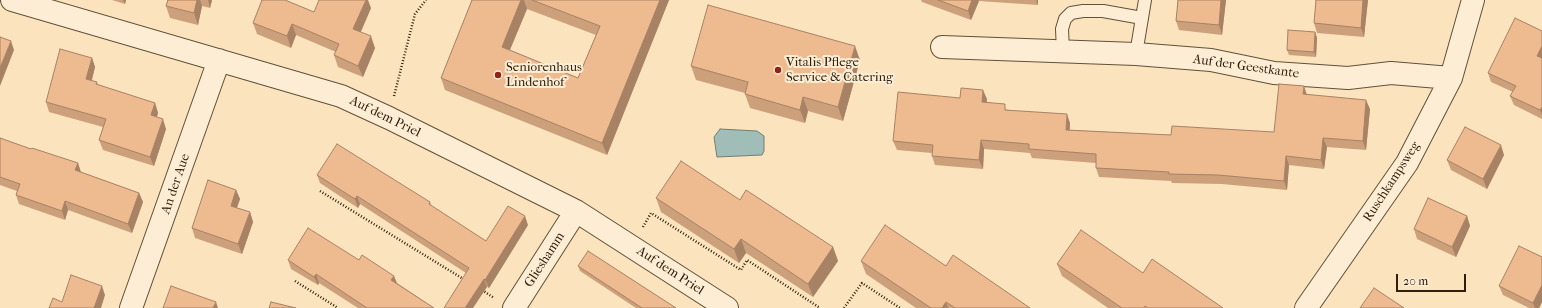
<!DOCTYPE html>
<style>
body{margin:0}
#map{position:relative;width:1542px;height:308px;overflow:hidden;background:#fbe3bd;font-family:"IM FELL French Canon",serif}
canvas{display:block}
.scale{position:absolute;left:1396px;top:274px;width:70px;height:18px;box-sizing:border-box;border:2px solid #2e200d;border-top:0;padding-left:5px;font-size:12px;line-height:14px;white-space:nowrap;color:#2e200d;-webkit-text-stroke:3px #fcedd4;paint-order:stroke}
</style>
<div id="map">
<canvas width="1542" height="308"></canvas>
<div class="scale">20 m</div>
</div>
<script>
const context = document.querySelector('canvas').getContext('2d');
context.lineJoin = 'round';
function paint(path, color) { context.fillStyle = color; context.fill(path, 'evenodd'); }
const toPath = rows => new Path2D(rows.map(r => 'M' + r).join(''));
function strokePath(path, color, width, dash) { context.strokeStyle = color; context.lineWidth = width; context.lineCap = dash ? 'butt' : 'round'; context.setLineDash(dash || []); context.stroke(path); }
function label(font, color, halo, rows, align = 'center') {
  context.font = font + ' "IM FELL French Canon",serif'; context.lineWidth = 4; context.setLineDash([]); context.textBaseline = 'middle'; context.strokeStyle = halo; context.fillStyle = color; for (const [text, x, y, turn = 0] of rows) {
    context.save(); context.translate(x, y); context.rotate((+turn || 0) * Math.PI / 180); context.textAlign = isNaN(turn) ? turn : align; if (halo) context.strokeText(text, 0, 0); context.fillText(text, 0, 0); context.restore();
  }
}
const water = toPath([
 [720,129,757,131,764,136,764,151,762,155,717,157,714,137,720,129]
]);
paint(water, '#a0bdb8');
strokePath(water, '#727e74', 1);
const service = toPath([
 [1063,52,1062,29,1065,19,1071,13,1083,11,1103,11,1142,18],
 [1136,54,1145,0]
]);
const minor = toPath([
 [12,0,341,96,389,118,576,211,727,308],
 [942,47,1136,54,1211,60,1274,73,1348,78,1391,73,1451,78],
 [131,308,219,60],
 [514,308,576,211],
 [1306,308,1407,163,1451,78,1473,0]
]);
strokePath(service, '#615139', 14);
strokePath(minor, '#615139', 24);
strokePath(toPath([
 [394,96,415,14,426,0],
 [320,191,465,280],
 [643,227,651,213,741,270,747,260,820,308],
 [295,281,338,308],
 [482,290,494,298],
 [844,308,862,283,900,308]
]), '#2e200d', 2.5, [1, 2]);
strokePath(service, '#fcedd4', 12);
strokePath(minor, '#fcedd4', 22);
paint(toPath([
 [112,0,126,0,125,4],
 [168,0,212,0,210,8,202,6,198,25,170,18,166,6],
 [472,0,669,0,607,155,445,90,441,78],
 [527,9,596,35,578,78,510,50],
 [921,0,1038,0,1038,5,979,1,971,20,922,2],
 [1178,0,1226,0,1222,35,1179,30,1176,21],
 [1316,0,1368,0,1364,37,1317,33,1314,23],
 [371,8,361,32,375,48,363,77,338,67,334,55,336,52,296,35,291,48,257,34,253,23,314,12],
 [1542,31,1542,119,1514,105,1510,96,1513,92,1491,82,1488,73],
 [1315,32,1317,38,1316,57,1289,55,1287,50],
 [92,58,95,67,92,81,97,82,98,85,155,103,158,113,157,117,166,129,154,166,103,150,99,140,103,127,49,112,46,102],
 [860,60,843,121,808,111,805,123,750,108,745,94,745,93,696,80,691,66],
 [1306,94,1370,109,1366,150,1327,147,1324,169,1289,165,1287,190,1222,184,1172,183,1171,181,1099,177,1096,168,1096,163,1032,158,1030,153,984,149,983,169,935,165,932,156,932,153,897,150,893,141,960,98,987,99,986,103,1008,110,1070,123,1070,130,1171,135,1274,132],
 [0,138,31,149,78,163,81,172,139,193,143,202,132,233,68,210,65,220,19,204,16,195,17,191,0,185],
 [1504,155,1487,189,1451,170,1447,160],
 [317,175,430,202,432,207,486,241,528,225,489,288,466,273,360,204,358,208,320,183],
 [236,190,240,199,237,208,250,212,253,222,242,254,195,238,192,228],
 [656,198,740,200,833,247,838,261,813,297,746,253,739,263,661,212],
 [1467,216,1470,226,1456,257,1417,239,1414,229],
 [1542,257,1542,302,1539,308,1529,308,1503,295,1499,286],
 [288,260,359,260,394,276,397,283,434,308,358,308,319,283,318,285,291,269],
 [861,261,946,266,1030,308,916,308,866,274],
 [1057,264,1143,273,1223,308,1108,308,1062,276],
 [578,266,676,308,636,308,580,271]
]), '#cda07c');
paint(toPath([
 [123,0,126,0,125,4],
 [197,0,200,0,202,6,198,25,194,13],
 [208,0,212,0,210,8],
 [366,0,368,0,371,8,357,40,353,29],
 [521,0,524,0,527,9,506,59,502,47],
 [660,0,669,0,607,155,602,143],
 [972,0,978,0,979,1,971,20,968,11],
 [1036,0,1038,0,1038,5],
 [1221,0,1226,0,1222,35,1219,25],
 [1363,0,1368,0,1364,37,1361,28],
 [292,24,296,35,291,48,287,36],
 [1315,32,1317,38,1316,57,1314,52],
 [371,36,375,48,363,77,358,66],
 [11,41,14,50,0,86,0,68],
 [855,46,860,60,843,121,838,107],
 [1542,46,1542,62,1537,56],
 [92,58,95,67,89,89,86,79],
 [1304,86,1307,95,1303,94],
 [983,90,987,99,986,111,982,102],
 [803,97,808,111,805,123,800,110],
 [1366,100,1370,109,1366,150,1363,141],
 [155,103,158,113,154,125,151,115],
 [1542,107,1542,115,1540,110],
 [1067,114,1070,123,1069,139,1066,130],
 [163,119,166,129,154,166,150,157],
 [1323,138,1327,147,1324,169,1321,160],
 [981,140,984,149,983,169,979,160],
 [1501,145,1504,155,1487,189,1483,179],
 [1286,156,1289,165,1287,190,1284,181],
 [78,163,81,173,75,170],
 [236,190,240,199,234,215,231,206],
 [139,193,143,202,132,233,128,224],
 [357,196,360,204,358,208,355,199],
 [65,201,68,210,65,220,62,211],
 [250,212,253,222,242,254,238,244],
 [525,216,528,225,489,288,485,280],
 [1467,216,1470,226,1456,257,1452,247],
 [741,239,746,253,739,263,734,249],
 [833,247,838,261,813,297,808,284],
 [316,274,319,283,318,285,314,277],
 [394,276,397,284,391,280],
 [484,279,487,287,473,308,465,308],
 [1542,285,1542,302,1539,308,1535,308,1533,303],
 [102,286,105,295,101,308,94,308],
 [216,302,218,308,213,308],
 [946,302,948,308,942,308]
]), '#a78265');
const building = toPath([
 [168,0,197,0,194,13,166,6,168,0],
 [262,0,285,0,314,12,319,0,366,0,353,29,371,36,358,66,334,55,339,44,292,24,287,36,253,23,262,0],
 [472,0,521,0,502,47,578,78,600,26,532,0,660,0,602,143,441,78,472,0],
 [938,0,972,0,968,11,938,0],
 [1178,0,1221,0,1219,25,1176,21,1178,0],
 [1316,0,1363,0,1361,28,1314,23,1316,0],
 [708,5,855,46,838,107,803,97,800,110,745,94,748,82,691,66,708,5],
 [1515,18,1542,31,1542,46,1537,56,1542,58,1542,107,1540,110,1510,96,1516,86,1488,73,1515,18],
 [1288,30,1315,32,1314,52,1287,50,1288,30],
 [0,37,11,41,0,68,0,37],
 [60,49,92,58,86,79,97,82,96,84,155,103,151,115,163,119,150,157,99,140,106,119,46,102,60,49],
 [1279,84,1304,86,1303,94,1366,100,1363,141,1323,138,1321,160,1286,156,1284,181,1218,175,1169,174,1169,172,1096,168,1096,154,1029,149,1029,144,981,140,979,160,932,156,933,145,893,141,898,92,960,98,961,88,983,90,982,102,1005,104,1005,110,1067,114,1066,130,1171,135,1172,126,1274,132,1279,84],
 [1465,127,1501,145,1483,179,1447,160,1465,127],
 [0,138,31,149,32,148,78,163,75,170,139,193,128,224,65,201,62,211,16,195,20,184,0,177,0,138],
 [337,144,430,202,429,204,486,241,508,206,525,216,485,280,484,279,465,308,444,308,469,268,357,196,355,199,317,175,337,144],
 [681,161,740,200,746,190,833,247,808,284,741,239,734,249,656,198,681,161],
 [208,180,236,190,231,206,250,212,238,244,192,228,208,180],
 [1428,198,1467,216,1452,247,1414,229,1428,198],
 [885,225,946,266,953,255,1030,308,955,308,946,302,942,308,931,308,861,261,885,225],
 [308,228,359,260,362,255,394,276,391,280,434,308,367,308,316,274,314,277,288,260,308,228],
 [1081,230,1143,273,1152,259,1223,308,1148,308,1145,306,1144,308,1122,308,1057,264,1081,230],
 [1519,246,1542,257,1542,285,1533,303,1499,286,1519,246],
 [588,251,676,308,642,308,578,266,588,251],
 [71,275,102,286,94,308,49,308,53,298,62,302,71,275],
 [171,286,216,302,213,308,163,308,171,286],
 [1374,288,1404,308,1360,308,1374,288],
 [271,302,296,308,269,308,271,302]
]);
paint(building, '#eeba90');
strokePath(building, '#a78265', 1);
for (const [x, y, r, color] of [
 [778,70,4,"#8f2418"],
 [498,75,4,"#8f2418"]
]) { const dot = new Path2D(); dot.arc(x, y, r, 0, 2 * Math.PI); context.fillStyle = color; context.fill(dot); strokePath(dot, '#fcedd4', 1.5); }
label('13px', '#2e200d', '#fcedd4', [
 ["Vitalis Pflege",786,63],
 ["Service & Catering",786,78],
 ["Seniorenhaus",506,68],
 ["Lindenhof",506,83]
], 'left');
label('13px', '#2e200d', '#fcedd4', [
 ["Auf der Geestkante",1246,67,8],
 ["Auf dem Priel",385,117,26],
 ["Ruschkampsweg",1392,182,-57],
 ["An der Aue",176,184,-71],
 ["Glieshamm",545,260,-57],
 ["Auf dem Priel",670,271,33]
]);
</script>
